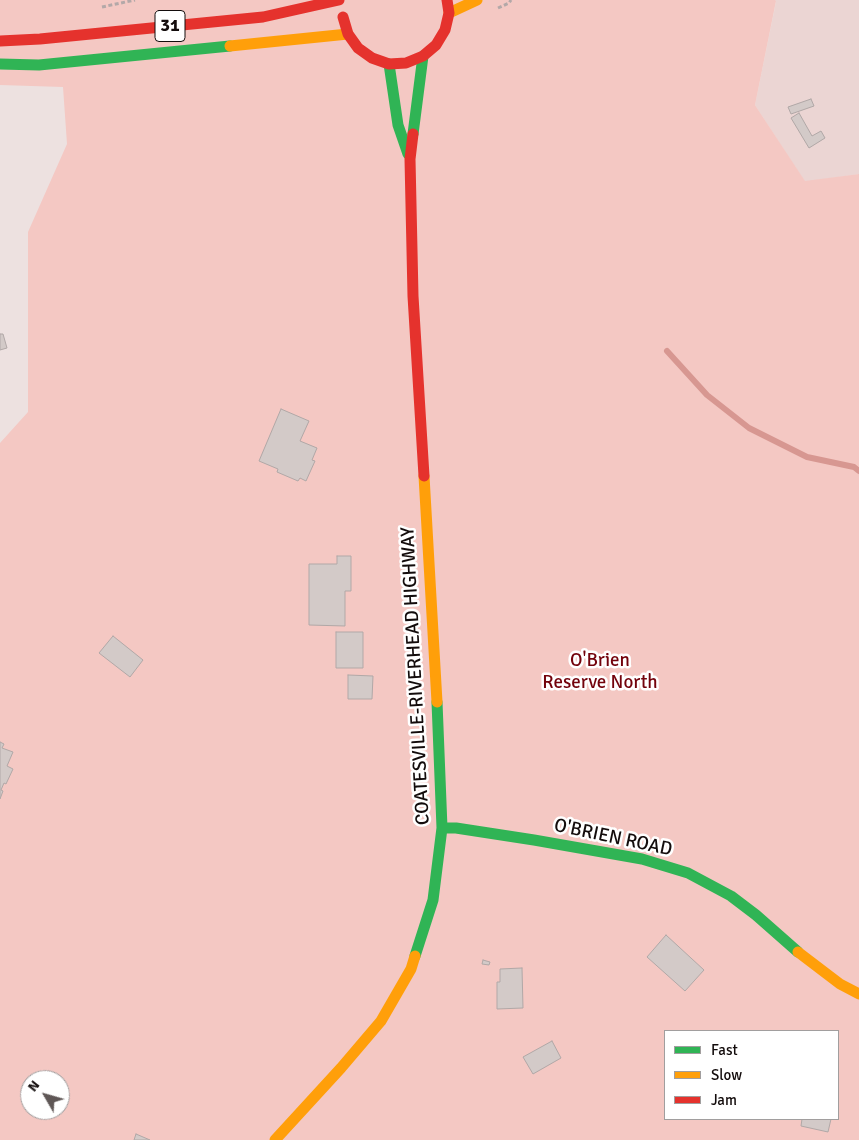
<!DOCTYPE html>
<style>
body{margin:0}
#map{position:relative;width:859px;height:1140px;overflow:hidden;background:#ede1e0;font-family:Signika,sans-serif}
canvas{display:block}
.legend{position:absolute;left:664px;top:1030px;width:175px;height:90px;box-sizing:border-box;background:#fff;border:1px solid #a19e9e;margin:0;padding:6px 9px;list-style:none;font-size:15px;color:#130c0c}
.legend li{display:flex;align-items:center;gap:10px;height:25px}
.legend b{width:25px;border:1px solid #a19e9e}
.north{position:absolute;left:20px;top:1070px;width:50px;height:50px;box-sizing:border-box;background:#fff;border:1px solid #a19e9e;border-radius:50%;rotate:308deg;font-size:14px;font-weight:700;line-height:20px;text-align:center;color:#130c0c}
.north::after{content:'';display:block;margin:auto;width:18px;height:22px;background:#5f5756;clip-path:polygon(50% 0,100% 100%,50% 72%,0 100%)}
</style>
<div id="map">
<canvas width="859" height="1140"></canvas>
<ul class="legend">
<li><b style="height:6px;background:#30b455"></b>Fast</li>
<li><b style="height:6px;background:#ff9f0a"></b>Slow</li>
<li><b style="height:6px;background:#e5322d"></b>Jam</li>
</ul>
<div class="north">N</div>
</div>
<script>
const context = document.querySelector('canvas').getContext('2d');
context.lineJoin = 'round';
function paint(path, color) { context.fillStyle = color; context.fill(path, 'evenodd'); }
const toPath = rows => new Path2D(rows.map(r => 'M' + r).join(''));
function strokePath(path, color, width, dash) { context.strokeStyle = color; context.lineWidth = width; context.lineCap = dash ? 'butt' : 'round'; context.setLineDash(dash || []); context.stroke(path); }
function label(font, color, halo, rows, align = 'center') {
  context.font = font + ' Signika,sans-serif'; context.lineWidth = 5; context.setLineDash([]); context.textBaseline = 'middle'; context.strokeStyle = halo; context.fillStyle = color; for (const [text, x, y, turn = 0] of rows) {
    context.save(); context.translate(x, y); context.rotate((+turn || 0) * Math.PI / 180); context.textAlign = isNaN(turn) ? turn : align; if (halo) context.strokeText(text, 0, 0); context.fillText(text, 0, 0); context.restore();
  }
}
paint(toPath([
 [775,0,859,0,859,174,805,182,755,105,776,2]
]), '#ebd5d3');
paint(toPath([
 [0,0,775,0,776,1,755,105,805,181,859,174,859,1140,0,1140,0,443,28,412,28,232,67,144,63,87,0,85],
 [665,1031,838,1031,838,1119,665,1119],
 [30,1080,60,1080,60,1110,30,1110]
]), '#f4c8c3');
strokePath(toPath([
 [667,351,707,395,749,428,807,457,854,467,859,471]
]), '#d79791', 6);
const building = toPath([
 [811,99,814,106,791,114,788,107,811,99],
 [799,113,812,136,821,131,825,138,809,148,791,118,799,113],
 [0,334,3,334,7,348,0,350,0,334],
 [281,409,309,421,300,441,317,448,312,460,315,461,306,481,300,478,298,481,277,472,278,469,259,461,281,409],
 [337,556,351,556,351,591,345,591,345,626,309,625,309,564,337,564,337,556],
 [336,632,363,632,363,668,336,668,336,632],
 [113,636,143,660,130,677,99,653,113,636],
 [348,675,373,676,372,699,348,699,348,675],
 [0,742,4,744,2,748,13,752,7,766,13,769,6,784,4,783,1,790,3,791,0,799,0,742],
 [666,935,704,970,685,991,647,957,666,935],
 [483,960,490,962,489,965,482,964,483,960],
 [522,968,523,1008,497,1009,497,982,500,982,500,969,522,968],
 [552,1041,561,1058,533,1074,523,1057,552,1041],
 [802,1119,831,1119,828,1132,801,1126,802,1119],
 [136,1134,150,1140,134,1140,136,1134]
]);
paint(building, '#d3cac8');
strokePath(building, '#b1a8a7', 1);
strokePath(toPath([
 [102,7,135,0],
 [498,8,509,3,511,0]
]), '#b3a8a8', 3, [4, 2.5]);
strokePath(toPath([
 [0,64,39,65,230,46],
 [389,64,398,125,408,154],
 [413,134,423,56],
 [442,828,456,828,534,840,642,859,688,873,731,896,756,915,798,952],
 [415,956,433,900,442,828,437,702]
]), '#30b455', 11);
strokePath(toPath([
 [449,13,477,0],
 [230,46,348,34],
 [424,476,437,702],
 [798,952,840,984,859,994],
 [275,1140,341,1068,381,1021,411,969,415,956]
]), '#ff9f0a', 11);
strokePath(toPath([
 [343,17,348,34,358,48,372,58,389,64,406,63,423,56,436,45,445,30,449,13,447,0],
 [0,41,40,39,263,17,339,0],
 [413,134,410,159,413,296,424,476]
]), '#e5322d', 11);
for (const [x, y, w] of [
 [170,26,30]
]) { const box = new Path2D(); box.roundRect(x - w / 2, y - 15.5, w, 31, 4); context.fillStyle = '#fff'; context.fill(box); strokePath(box, '#130c0c', 1); }
label('bold 18px', '#130c0c', null, [
 ["31",170,26]
]);
label('19px', '#73030c', '#fff', [
 ["O'Brien",600,661],
 ["Reserve North",600,683]
]);
label('19px', '#130c0c', '#fff', [
 ["COATESVILLE-RIVERHEAD HIGHWAY",416,676,-93],
 ["O'BRIEN ROAD",613,838,12]
]);
</script>
